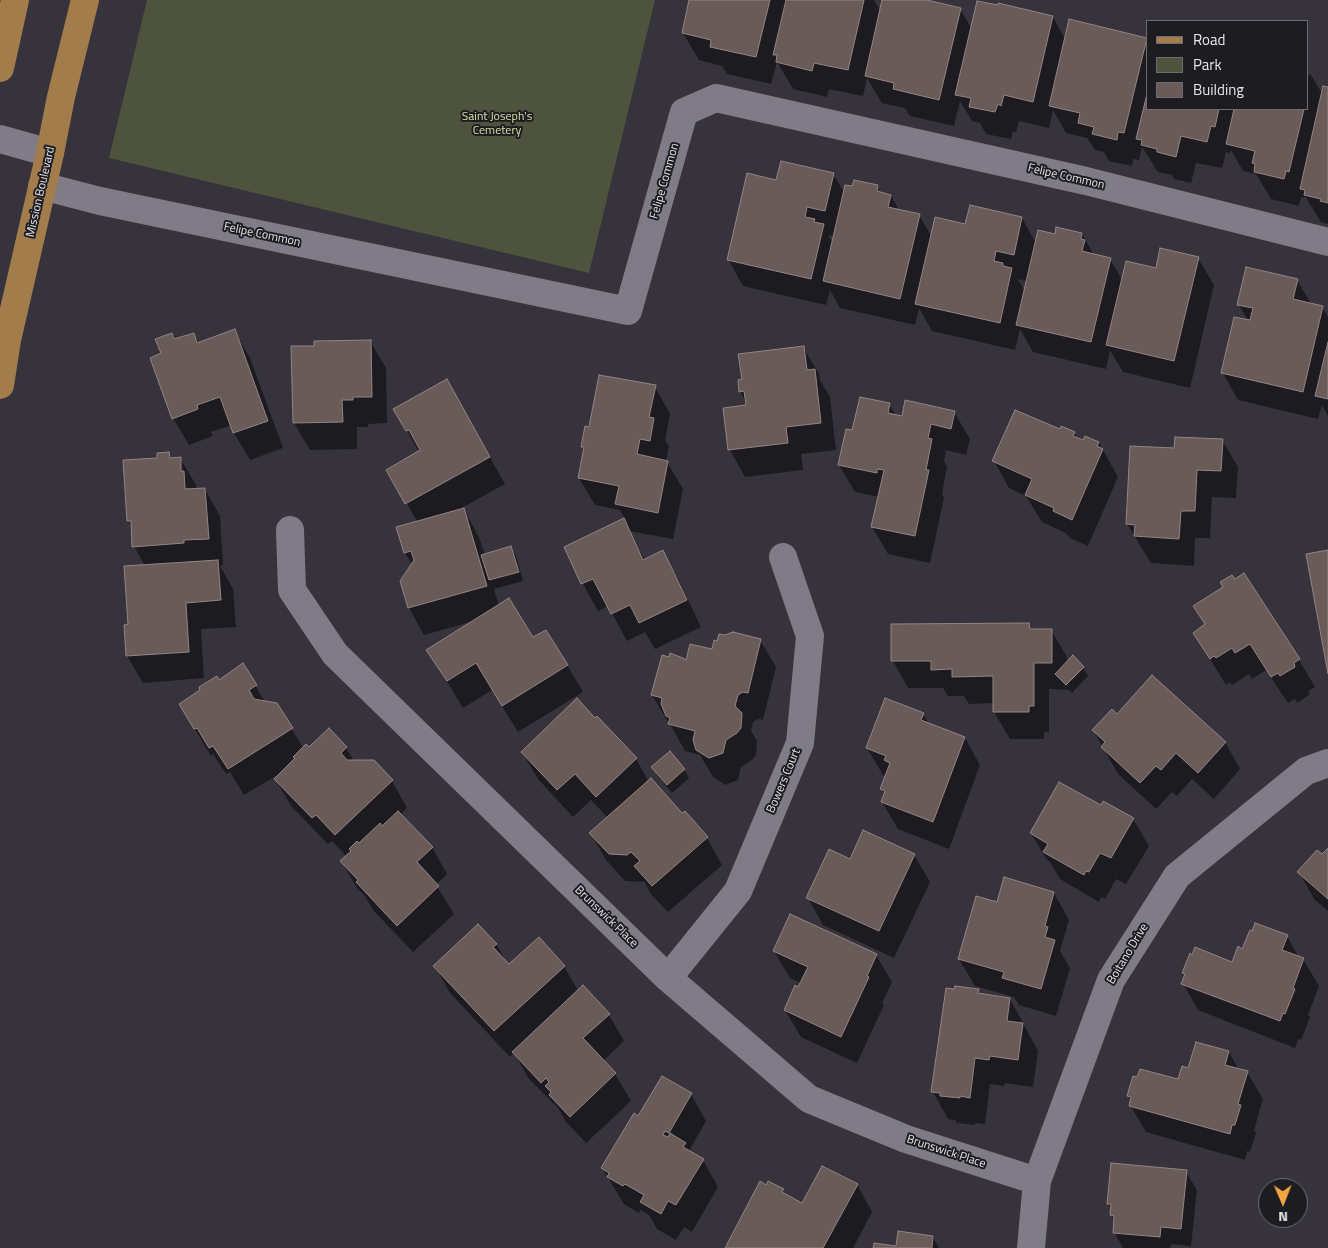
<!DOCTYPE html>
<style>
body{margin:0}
#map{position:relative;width:1328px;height:1248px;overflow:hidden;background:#36333d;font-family:"Titillium Web",sans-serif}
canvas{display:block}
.legend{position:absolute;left:1146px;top:20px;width:162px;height:90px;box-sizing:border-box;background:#1d1c20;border:1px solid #6e6c71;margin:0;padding:6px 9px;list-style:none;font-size:15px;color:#e7e5eb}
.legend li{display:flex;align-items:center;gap:10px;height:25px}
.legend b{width:25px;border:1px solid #6e6c71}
.north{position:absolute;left:1258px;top:1178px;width:50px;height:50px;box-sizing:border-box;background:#1d1c20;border:1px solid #6e6c71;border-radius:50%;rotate:179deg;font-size:14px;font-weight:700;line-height:20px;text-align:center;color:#e7e5eb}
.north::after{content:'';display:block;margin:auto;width:18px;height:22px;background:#f0a63f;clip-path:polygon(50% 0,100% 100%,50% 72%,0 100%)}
</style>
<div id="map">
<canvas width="1328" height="1248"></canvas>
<ul class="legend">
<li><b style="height:6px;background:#a27c4a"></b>Road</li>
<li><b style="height:14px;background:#4e533d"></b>Park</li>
<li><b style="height:14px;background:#685b58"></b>Building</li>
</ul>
<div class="north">N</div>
</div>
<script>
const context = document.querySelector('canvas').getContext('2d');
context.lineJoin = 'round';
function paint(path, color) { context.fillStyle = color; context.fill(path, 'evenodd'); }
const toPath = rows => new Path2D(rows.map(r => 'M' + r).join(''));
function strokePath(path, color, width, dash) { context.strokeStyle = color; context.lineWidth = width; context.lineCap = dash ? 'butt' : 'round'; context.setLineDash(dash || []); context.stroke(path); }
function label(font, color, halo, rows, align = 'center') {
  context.font = font + ' "Titillium Web",sans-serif'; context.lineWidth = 4; context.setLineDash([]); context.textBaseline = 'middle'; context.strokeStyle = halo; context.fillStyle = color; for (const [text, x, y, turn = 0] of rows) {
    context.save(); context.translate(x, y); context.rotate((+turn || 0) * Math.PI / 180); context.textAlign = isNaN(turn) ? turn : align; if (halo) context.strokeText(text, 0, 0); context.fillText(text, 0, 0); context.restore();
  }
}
paint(toPath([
 [147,0,655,0,589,273,109,158]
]), '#4e533d');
paint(toPath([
 [691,0,874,0,881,12,883,0,921,0,960,9,972,29,1053,17,1065,39,1146,39,1147,109,1307,109,1307,74,1311,75,1323,95,1328,89,1328,224,1321,222,1305,196,1304,198,1301,197,1299,206,1271,199,1256,174,1243,171,1231,150,1230,153,1226,152,1222,168,1196,163,1191,183,1174,179,1172,175,1158,172,1142,147,1139,160,1133,159,1132,166,1109,161,1104,152,1095,150,1087,138,1066,133,1053,110,1049,128,1019,121,1016,132,1013,131,1011,139,986,134,980,123,972,121,960,101,954,126,910,116,905,108,882,103,867,78,863,96,829,89,827,97,793,89,777,62,771,84,727,74,722,66,699,60,683,33],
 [833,174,845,194,877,186,881,194,891,196,899,210,919,215,932,237,966,225,1022,218,1036,243,1055,235,1082,234,1094,255,1110,259,1123,281,1157,269,1198,258,1214,285,1190,388,1123,372,1110,350,1106,369,1033,352,1020,329,1015,350,932,331,919,308,915,325,840,308,830,290,826,305,743,286,728,259,777,181],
 [828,235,835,236,833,243],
 [1017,279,1027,281,1025,292,1020,283],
 [1297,280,1311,304,1322,307,1328,317,1328,416,1322,405,1318,419,1238,400,1223,373,1248,321,1239,305],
 [234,331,250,358,283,448,250,460,234,433,232,425,211,432,213,436,189,445,173,418,162,354,172,334,175,340,193,334,199,343],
 [370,341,386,368,387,423,368,424,368,427,357,427,357,449,310,450,294,423,316,347],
 [803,347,819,374,820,380,830,397,836,450,801,454,803,470,745,477,730,450,747,406,740,391],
 [655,387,670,414,665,440,669,446,666,461,667,462,683,489,673,539,629,531,645,560,662,552,678,579,701,627,655,649,645,632,627,641,608,606,598,611,583,584,565,548,625,519,620,510,595,505,579,478,584,450,582,447,590,429],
 [889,404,896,416,903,418,954,412,970,439,966,455,946,450,944,461,947,467,942,494,944,498,930,563,888,554,872,527,879,497,855,492,839,465,853,432],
 [462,408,505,484,458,510,464,510,479,537,485,555,511,547,516,556,523,581,494,589,499,606,533,639,567,665,583,692,518,732,492,690,463,708,428,650,474,621,424,635,409,608,401,581,412,564,405,553,418,523,388,470,419,452,395,410],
 [1060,431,1074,433,1078,439,1099,443,1118,477,1088,546,1070,538,1066,533,1042,522,1026,496,1009,488,994,461],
 [1222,440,1238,467,1236,498,1212,497,1210,538,1195,538,1194,566,1151,563,1127,524,1175,449],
 [169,454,172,459,180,458,196,485,196,490,205,489,220,516,223,565,220,566,233,589,236,627,201,629,204,678,143,683,127,656,129,626,145,566,134,546,133,529,128,520,159,459],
 [1244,575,1299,660,1315,687,1308,691,1310,694,1297,703,1295,699,1288,703,1266,670,1252,679,1249,674,1232,685,1230,682,1226,685,1194,633,1206,625,1234,581],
 [1029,625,1032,630,1051,630,1067,657,1067,663,1083,668,1088,676,1072,693,1069,690,1049,689,1049,732,1044,732,1044,739,1010,739,994,712,994,703,969,704,964,696,948,696,943,688,908,688,893,661],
 [760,640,776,667,763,720,759,719,753,722,751,731,757,741,756,755,752,760,741,767,738,780,725,785,713,777,700,755,685,751,670,724,670,723,668,722,652,695,687,662,713,651],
 [243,665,265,702,277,704,303,748,346,748,354,761,392,781,407,808,400,815,432,847,447,874,436,885,454,914,413,952,373,910,365,896,357,888,342,862,347,857,332,841,328,844,291,806,275,779,280,775,279,774,244,795,230,772,226,774,213,754,211,756,196,731,180,705,219,682],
 [923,714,929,724,965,738,980,765,949,849,898,829,882,802,885,795,882,789,886,777,883,775,867,748],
 [1117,715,1225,742,1240,769,1214,799,1192,779,1177,796,1172,792,1156,809,1118,774,1093,730],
 [595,719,636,759,649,782,707,838,722,865,668,912,651,894,644,881,643,882,625,881,606,860,591,834,608,818,591,800,573,817,538,779,522,752],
 [653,768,684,769,689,778,672,793,658,776],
 [1102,807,1133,819,1149,846,1126,884,1116,879,1105,899,1101,897,1099,902,1060,879,1050,862,1047,860,1031,833],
 [1328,850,1328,911,1314,899,1299,872,1323,856],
 [914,855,930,882,894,958,823,925,808,898,851,860],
 [1054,893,1069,920,1060,951,1070,968,1056,1016,1019,1005,1014,997,975,986,959,959,998,904],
 [791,915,876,955,892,982,882,1003,884,1005,857,1063,801,1037,785,1010,801,983,790,978,774,951],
 [1287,936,1299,958,1303,959,1319,986,1308,1015,1310,1017,1301,1040,1298,1039,1295,1048,1198,1010,1183,983,1185,977,1183,973,1233,963,1243,950],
 [496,944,509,966,564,966,578,991,609,1015,624,1041,603,1061,615,1074,631,1101,586,1143,566,1122,558,1108,529,1079,514,1053,510,1057,450,993,435,966],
 [978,990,981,995,1010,999,1038,1051,1033,1087,1005,1083,1004,1086,990,1084,985,1124,975,1123,975,1125,957,1123,955,1120,948,1119,933,1092],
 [1229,1052,1239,1070,1247,1072,1263,1099,1254,1130,1256,1133,1250,1152,1247,1151,1245,1160,1146,1132,1130,1105,1131,1101,1128,1096,1179,1081,1189,1069],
 [691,1094,706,1121,689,1151,703,1160,718,1187,692,1232,684,1227,676,1240,657,1229,649,1215,640,1210,639,1213,624,1204,602,1168,639,1118],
 [1186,1172,1197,1190,1191,1246,1171,1244,1170,1248,1123,1248,1114,1232,1115,1222,1111,1215,1112,1210,1108,1204],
 [857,1184,872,1212,853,1248,726,1248,766,1186,783,1190,786,1195,803,1205],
 [933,1237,939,1248,874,1248,897,1248]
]), '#0007');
const building = toPath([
 [689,0,770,0,756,57,710,47,711,40,682,33,689,0],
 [786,0,864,0,848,70,814,63,812,71,776,62,777,55,773,55,786,0],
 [882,0,927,0,961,8,939,100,893,89,894,83,865,76,882,0],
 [977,1,998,5,998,3,1053,16,1033,102,1004,95,1001,106,998,104,995,112,969,107,971,98,955,95,977,1],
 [1069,19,1147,38,1124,133,1118,132,1117,140,1092,134,1094,127,1078,123,1080,113,1049,106,1069,19],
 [1323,86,1328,87,1328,203,1320,201,1321,199,1304,195,1305,190,1300,189,1323,86],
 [1147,94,1147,109,1219,109,1215,127,1211,126,1207,142,1181,136,1176,157,1157,152,1157,149,1141,145,1142,140,1136,139,1147,94],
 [1234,109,1304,109,1289,172,1286,171,1284,179,1254,172,1255,164,1252,163,1255,151,1226,144,1234,109],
 [781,161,834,173,825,211,807,207,805,217,815,219,814,222,824,224,811,279,727,260,747,173,776,180,781,161],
 [854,180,878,185,877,191,891,195,888,207,920,214,900,299,823,281,845,185,852,186,854,180],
 [970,205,1022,217,1014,255,996,251,994,261,1003,263,1003,266,1012,268,1000,323,915,304,935,217,965,224,970,205],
 [1056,227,1082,233,1081,239,1085,240,1082,251,1111,258,1091,342,1016,325,1038,230,1055,234,1056,227],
 [1160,248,1199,257,1174,361,1106,345,1126,261,1156,268,1160,248],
 [1246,267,1298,279,1293,299,1323,306,1303,392,1221,373,1234,317,1250,320,1253,308,1237,305,1246,267],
 [235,329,268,421,233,433,220,397,197,405,198,409,172,419,150,358,161,353,155,339,172,333,174,339,194,333,197,343,235,329],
 [371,340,372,397,353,397,353,400,342,400,343,422,293,423,291,346,314,346,314,341,371,340],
 [1328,342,1328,399,1315,396,1328,342],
 [804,346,807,370,815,369,821,423,786,427,788,443,728,450,723,408,746,405,744,391,739,392,738,380,742,379,738,354,804,346],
 [599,375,656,385,649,417,654,418,650,441,640,439,637,454,668,461,658,513,615,504,619,486,578,478,584,447,581,447,585,426,589,427,599,375],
 [447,379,490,457,405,504,386,470,420,450,409,430,406,431,393,409,447,379],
 [860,397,890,403,888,413,902,416,905,400,955,411,951,429,931,424,928,438,932,439,926,470,929,470,915,536,871,527,884,470,877,469,877,473,838,465,846,429,852,430,860,397],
 [1015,410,1060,429,1061,426,1075,432,1073,436,1083,440,1085,436,1099,442,1097,446,1103,449,1072,520,1053,511,1054,508,1025,495,1032,479,992,461,1015,410],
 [1175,437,1223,439,1221,471,1197,470,1195,511,1181,511,1179,539,1134,536,1135,525,1126,524,1130,446,1174,448,1175,437],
 [169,452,170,458,181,457,181,471,184,471,185,489,205,488,209,539,184,540,184,543,132,547,131,521,127,521,123,460,157,458,157,453,169,452],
 [464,508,487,586,408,608,400,581,414,560,411,551,404,553,396,527,464,508],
 [624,518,643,560,663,550,687,600,639,623,630,605,611,614,593,579,581,584,564,547,624,518],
 [511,546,519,572,489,580,481,555,511,546],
 [1328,550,1328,674,1306,554,1328,550],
 [218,560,221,600,186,603,189,652,126,656,124,625,128,624,124,566,218,560],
 [1244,573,1300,659,1294,663,1295,667,1280,676,1278,673,1271,677,1250,644,1235,653,1232,648,1216,658,1214,656,1210,659,1193,633,1205,624,1193,606,1223,587,1220,582,1232,575,1235,579,1244,573],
 [509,598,533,637,546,630,568,665,502,706,476,663,447,681,426,650,509,598],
 [1029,623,1030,629,1052,629,1052,663,1034,663,1034,706,1029,706,1029,712,993,712,993,676,952,677,952,669,931,670,931,661,891,661,891,624,1029,623],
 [733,632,761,639,748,693,743,692,738,695,735,706,742,713,741,728,737,733,726,740,723,753,709,758,696,750,693,740,695,731,668,724,670,718,666,716,661,704,662,698,651,695,662,655,669,657,670,653,683,658,686,660,690,644,712,649,714,640,717,641,719,634,725,635,733,632],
 [1073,655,1084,667,1066,685,1055,674,1073,655],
 [243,663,257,685,249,690,254,699,277,703,293,728,228,769,213,746,209,748,197,728,194,729,179,704,200,690,199,687,217,676,219,680,243,663],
 [1152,675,1226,742,1198,773,1176,753,1161,770,1156,766,1140,783,1101,747,1105,742,1092,730,1112,709,1117,714,1152,675],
 [577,698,595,718,597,716,637,758,596,797,575,774,557,790,521,752,577,698],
 [885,698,924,713,921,720,965,737,933,822,881,802,885,791,880,789,890,763,884,760,886,756,866,748,885,698],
 [329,728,347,747,341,753,347,760,374,760,393,780,335,835,316,815,312,818,274,779,295,758,293,757,306,744,309,747,329,728],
 [670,751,685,769,667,785,651,767,670,751],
 [651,778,682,813,685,811,708,837,652,886,634,866,640,861,631,852,627,855,609,854,589,833,651,778],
 [1059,782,1101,805,1103,801,1134,818,1111,858,1100,853,1089,872,1086,871,1084,875,1043,852,1048,844,1030,833,1059,782],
 [398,811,433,847,417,862,439,886,397,926,356,882,358,880,340,861,351,851,349,849,357,841,359,843,380,823,382,826,398,811],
 [863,830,915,854,879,931,806,898,829,849,850,859,863,830],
 [1328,848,1328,899,1297,872,1317,850,1322,854,1328,848],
 [1004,877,1054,892,1045,926,1048,927,1045,937,1055,940,1041,989,1002,978,1004,972,958,959,976,896,997,902,1004,877],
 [790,914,877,954,867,976,869,977,841,1037,784,1010,795,985,798,987,808,967,773,951,790,914],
 [1255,923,1288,935,1282,950,1304,958,1293,988,1295,989,1285,1014,1283,1013,1280,1021,1181,984,1185,974,1182,973,1190,953,1192,955,1195,947,1232,962,1238,946,1242,949,1250,930,1252,931,1255,923],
 [478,924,497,944,493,947,509,964,539,937,565,966,494,1031,433,966,478,924],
 [583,985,610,1014,583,1038,616,1073,570,1117,549,1095,551,1092,545,1086,549,1082,546,1078,541,1083,512,1052,583,985],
 [955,986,979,989,978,993,1010,998,1007,1021,1023,1023,1018,1060,990,1056,989,1060,975,1058,970,1098,960,1096,960,1098,940,1096,940,1093,931,1092,946,988,954,989,955,986],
 [1196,1042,1229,1051,1225,1065,1248,1071,1238,1104,1241,1105,1235,1125,1232,1125,1230,1134,1129,1106,1131,1097,1127,1096,1133,1076,1137,1077,1140,1069,1178,1079,1182,1066,1188,1068,1196,1042],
 [662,1076,692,1093,669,1133,665,1131,663,1135,668,1137,670,1133,686,1143,683,1147,704,1159,676,1205,668,1201,661,1214,640,1202,644,1195,625,1184,623,1186,607,1177,609,1173,601,1168,634,1113,638,1116,662,1076],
 [1111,1163,1187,1170,1181,1229,1161,1227,1160,1237,1113,1233,1114,1216,1110,1215,1111,1204,1107,1204,1111,1163],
 [822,1166,858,1184,823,1248,725,1248,760,1181,766,1185,768,1181,784,1189,782,1192,802,1203,822,1166],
 [898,1231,933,1236,932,1248,873,1248,874,1243,896,1246,898,1231]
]);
paint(building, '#685b58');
strokePath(building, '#938583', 1);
strokePath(toPath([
 [0,139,50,153],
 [42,186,100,201,628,311,684,112,716,98,1086,181,1328,242],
 [290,530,292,590,335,654,668,978,809,1099,906,1139,1037,1181],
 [668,978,738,891,800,743,810,636,783,557],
 [1031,1248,1037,1181,1111,980,1177,876,1306,771,1328,763]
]), '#807c87', 28);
strokePath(toPath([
 [0,68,15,0],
 [0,385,7,340,50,153,61,97,85,0]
]), '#a27c4a', 28);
label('12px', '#d7e3a7', '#1d1c20', [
 ["Saint Joseph's",497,117],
 ["Cemetery",497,131]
]);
label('12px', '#e7e5eb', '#1d1c20', [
 ["Felipe Common",1066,177,13],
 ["Felipe Common",665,181,-74],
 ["Mission Boulevard",41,192,-77],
 ["Felipe Common",262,235,12],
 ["Bowers Court",784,781,-67],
 ["Brunswick Place",606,917,44],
 ["Boitano Drive",1128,954,-59],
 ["Brunswick Place",946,1152,18]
]);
</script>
